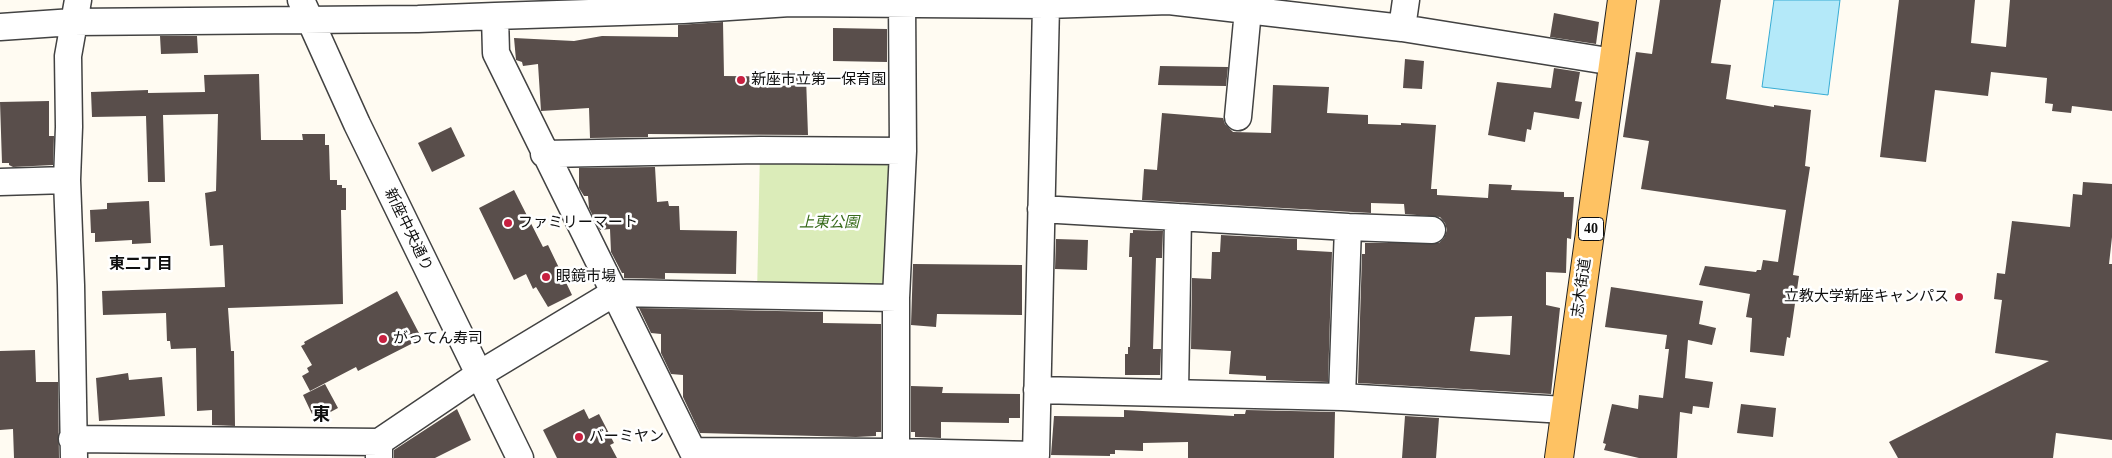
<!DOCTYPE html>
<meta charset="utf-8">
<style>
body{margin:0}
canvas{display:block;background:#fffbf2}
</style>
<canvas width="2112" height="458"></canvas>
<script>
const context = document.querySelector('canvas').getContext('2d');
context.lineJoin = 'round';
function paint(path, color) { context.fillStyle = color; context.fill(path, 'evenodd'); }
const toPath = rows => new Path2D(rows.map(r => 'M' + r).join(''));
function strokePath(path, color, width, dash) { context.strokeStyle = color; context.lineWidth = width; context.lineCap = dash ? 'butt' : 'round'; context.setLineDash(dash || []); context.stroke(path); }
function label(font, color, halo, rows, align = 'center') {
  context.font = font + ' "Times New Roman","Noto Sans JP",serif'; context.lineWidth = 5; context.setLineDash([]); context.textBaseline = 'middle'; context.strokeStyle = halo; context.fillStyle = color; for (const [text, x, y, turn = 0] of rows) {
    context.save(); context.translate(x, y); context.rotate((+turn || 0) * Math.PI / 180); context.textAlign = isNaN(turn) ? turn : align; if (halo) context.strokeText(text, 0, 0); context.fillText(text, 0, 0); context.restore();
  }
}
paint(toPath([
 [760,150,903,151,896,298,757,295]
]), '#dbecb9');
const water = toPath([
 [1774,0,1840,0,1828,95,1762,87,1774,0]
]);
paint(water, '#b4e9f9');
strokePath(water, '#37acd4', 1);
paint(toPath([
 [1660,0,1721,0,1711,63,1731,65,1726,99,1774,107,1774,105,1811,110,1805,166,1810,167,1793,275,1799,276,1790,338,1787,337,1784,356,1750,352,1752,318,1746,317,1750,294,1699,285,1705,266,1756,272,1757,270,1761,270,1763,260,1778,262,1786,210,1641,189,1649,141,1623,137,1636,52,1652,54],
 [1899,0,1975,0,1971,43,2006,47,2010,0,2112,0,2112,111,2072,106,2071,113,2052,111,2053,104,2045,103,2047,78,1991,72,1988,96,1935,90,1926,162,1880,157],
 [1554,13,1599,22,1596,44,1550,37],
 [723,22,724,76,806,77,808,135,648,134,648,137,590,138,589,108,541,111,538,64,523,66,522,62,516,60,514,38,574,41,602,36,678,37,678,25],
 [833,28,887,29,887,62,833,61],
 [160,36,197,36,198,53,161,54],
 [1405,59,1424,61,1422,89,1403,88],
 [1160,66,1228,67,1226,86,1158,85],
 [1554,68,1580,72,1575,101,1582,102,1579,119,1534,112,1531,130,1527,129,1525,142,1488,135,1497,82,1551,88],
 [259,74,261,140,303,140,302,134,325,134,325,145,329,145,330,180,337,180,337,185,342,185,342,188,346,188,346,210,341,210,343,304,228,308,231,351,234,351,235,426,212,425,212,410,197,411,196,348,171,349,170,341,167,341,166,313,103,315,102,291,225,287,223,245,210,246,205,193,216,191,218,114,163,115,165,182,148,182,146,116,92,117,91,92,148,90,148,93,205,92,204,75],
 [1273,85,1329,87,1327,113,1368,115,1368,124,1401,125,1401,123,1436,125,1431,189,1437,189,1437,195,1488,198,1489,184,1512,185,1511,190,1564,192,1564,197,1574,197,1571,239,1567,238,1566,273,1546,272,1546,305,1560,308,1551,394,1358,383,1362,254,1365,254,1365,243,1439,243,1444,238,1447,230,1445,223,1440,217,1405,214,1404,204,1371,203,1371,213,1142,200,1144,169,1157,170,1162,113,1223,118,1225,124,1233,132,1271,133],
 [1512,316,1510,355,1470,351,1475,317],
 [49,101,49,136,54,136,53,165,13,167,9,165,9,163,2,163,0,102],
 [451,127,465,156,432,172,418,143],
 [655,167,657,202,668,201,669,206,679,206,680,230,737,231,736,274,665,273,665,279,624,278,624,273,622,273,611,252,610,229,600,230,589,208,588,196,584,196,579,188,579,168],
 [2083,182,2112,184,2112,237,2109,264,2112,264,2112,440,2056,433,2053,458,1898,458,1889,442,2049,361,1995,353,2002,300,1994,299,1997,273,2005,274,2012,221,2070,227,2073,194,2082,195],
 [514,190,543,247,548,245,572,295,548,307,536,287,533,289,526,274,514,280,479,208],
 [149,201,151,243,132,244,132,240,95,242,95,233,91,233,90,210,107,209,107,203],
 [1133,230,1163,231,1162,258,1156,258,1153,349,1161,349,1160,375,1125,375,1125,354,1128,354,1128,347,1130,347,1132,257,1129,257,1130,233,1133,233],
 [1221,235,1297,239,1297,250,1332,252,1328,382,1266,380,1266,376,1229,374,1231,351,1191,349,1192,278,1211,279,1212,252,1220,252],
 [1056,239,1088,240,1087,270,1055,269],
 [913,264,1022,265,1022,315,937,314,936,327,911,325],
 [1611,287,1703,301,1699,324,1716,328,1712,345,1688,340,1685,378,1713,382,1709,408,1693,406,1692,414,1680,412,1677,458,1639,458,1604,450,1606,444,1603,443,1612,404,1638,409,1639,395,1663,398,1669,349,1665,349,1667,335,1605,327],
 [397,291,420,335,415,338,417,341,358,371,356,367,310,391,302,376,309,372,307,368,312,365,301,346,305,344,304,342],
 [639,308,823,312,823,323,881,324,881,432,876,432,876,436,856,437,700,433,683,397,683,375,671,374,661,353,661,334,651,333],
 [35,350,36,382,58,382,59,458,14,458,13,429,0,430,0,351],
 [128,373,129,380,162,377,165,416,99,421,96,378],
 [325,384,338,408,323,416,320,410,312,414,303,395],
 [911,386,943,387,942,393,1020,394,1020,418,1009,418,1009,423,941,422,941,438,915,437,915,432,911,432],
 [1741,404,1776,408,1773,437,1737,433],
 [457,409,471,440,435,458,394,458,394,450],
 [584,409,589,419,599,414,614,443,610,445,617,458,557,458,543,430],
 [1124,410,1234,416,1234,414,1245,414,1246,410,1335,412,1334,458,1188,458,1188,442,1143,443,1143,451,1115,450,1115,454,1110,454,1110,456,1051,455,1054,416,1124,417],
 [1405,416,1439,418,1436,458,1402,458]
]), '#594e4b');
const minor = toPath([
 [301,0,357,124,520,458],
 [495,16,683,10,790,3,1046,5,1169,1,1402,28,1614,62],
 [0,27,73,22,418,19,495,16,496,53,696,458],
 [1402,28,1406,0],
 [1238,117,1248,10],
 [544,154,760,150,903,151],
 [0,182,67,180],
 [1041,209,1348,227,1342,397],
 [1348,227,1432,230],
 [1037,390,1342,397,1565,410],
 [1175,392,1178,217],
 [72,439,379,442],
 [693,451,896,452,1036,455,1046,5],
 [74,458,71,285,67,180,69,127,68,56,78,0],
 [379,458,379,442,478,375,614,293,896,298],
 [896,458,896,298,903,151,902,0]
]);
const major = toPath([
 [1559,458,1622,0]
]);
strokePath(minor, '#424242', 29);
strokePath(major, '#202020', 30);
strokePath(minor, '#fff', 26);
strokePath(major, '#fec263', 28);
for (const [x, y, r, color] of [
 [741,80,5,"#c72040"],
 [508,223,5,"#c72040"],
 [546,277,5,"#c72040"],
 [1959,297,5,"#c72040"],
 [383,339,5,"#c72040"],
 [579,437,5,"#c72040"]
]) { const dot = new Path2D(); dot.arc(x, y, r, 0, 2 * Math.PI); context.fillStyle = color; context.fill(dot); strokePath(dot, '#fff', 2); }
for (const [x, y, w] of [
 [1591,229,25]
]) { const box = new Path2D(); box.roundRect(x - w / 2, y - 11.5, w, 23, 4); context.fillStyle = '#fff'; context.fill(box); strokePath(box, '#0f0f0f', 1); }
label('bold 14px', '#0f0f0f', null, [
 ["40",1591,229]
]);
label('15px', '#0f0f0f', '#fff', [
 ["新座市立第一保育園",751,80],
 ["ファミリーマート",518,223],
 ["眼鏡市場",556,277],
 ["立教大学新座キャンパス",1949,297,"right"],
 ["がってん寿司",393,339],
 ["バーミヤン",589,437]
], 'left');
label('italic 15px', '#386b1b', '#fff', [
 ["上東公園",829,223]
]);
label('15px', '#0f0f0f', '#fff', [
 ["新座中央通り",408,230,64],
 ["志木街道",1582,288,-82]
]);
label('bold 16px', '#0f0f0f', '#fff', [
 ["東二丁目",141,265]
]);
label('bold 18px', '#0f0f0f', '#fff', [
 ["東",321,415]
]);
</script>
